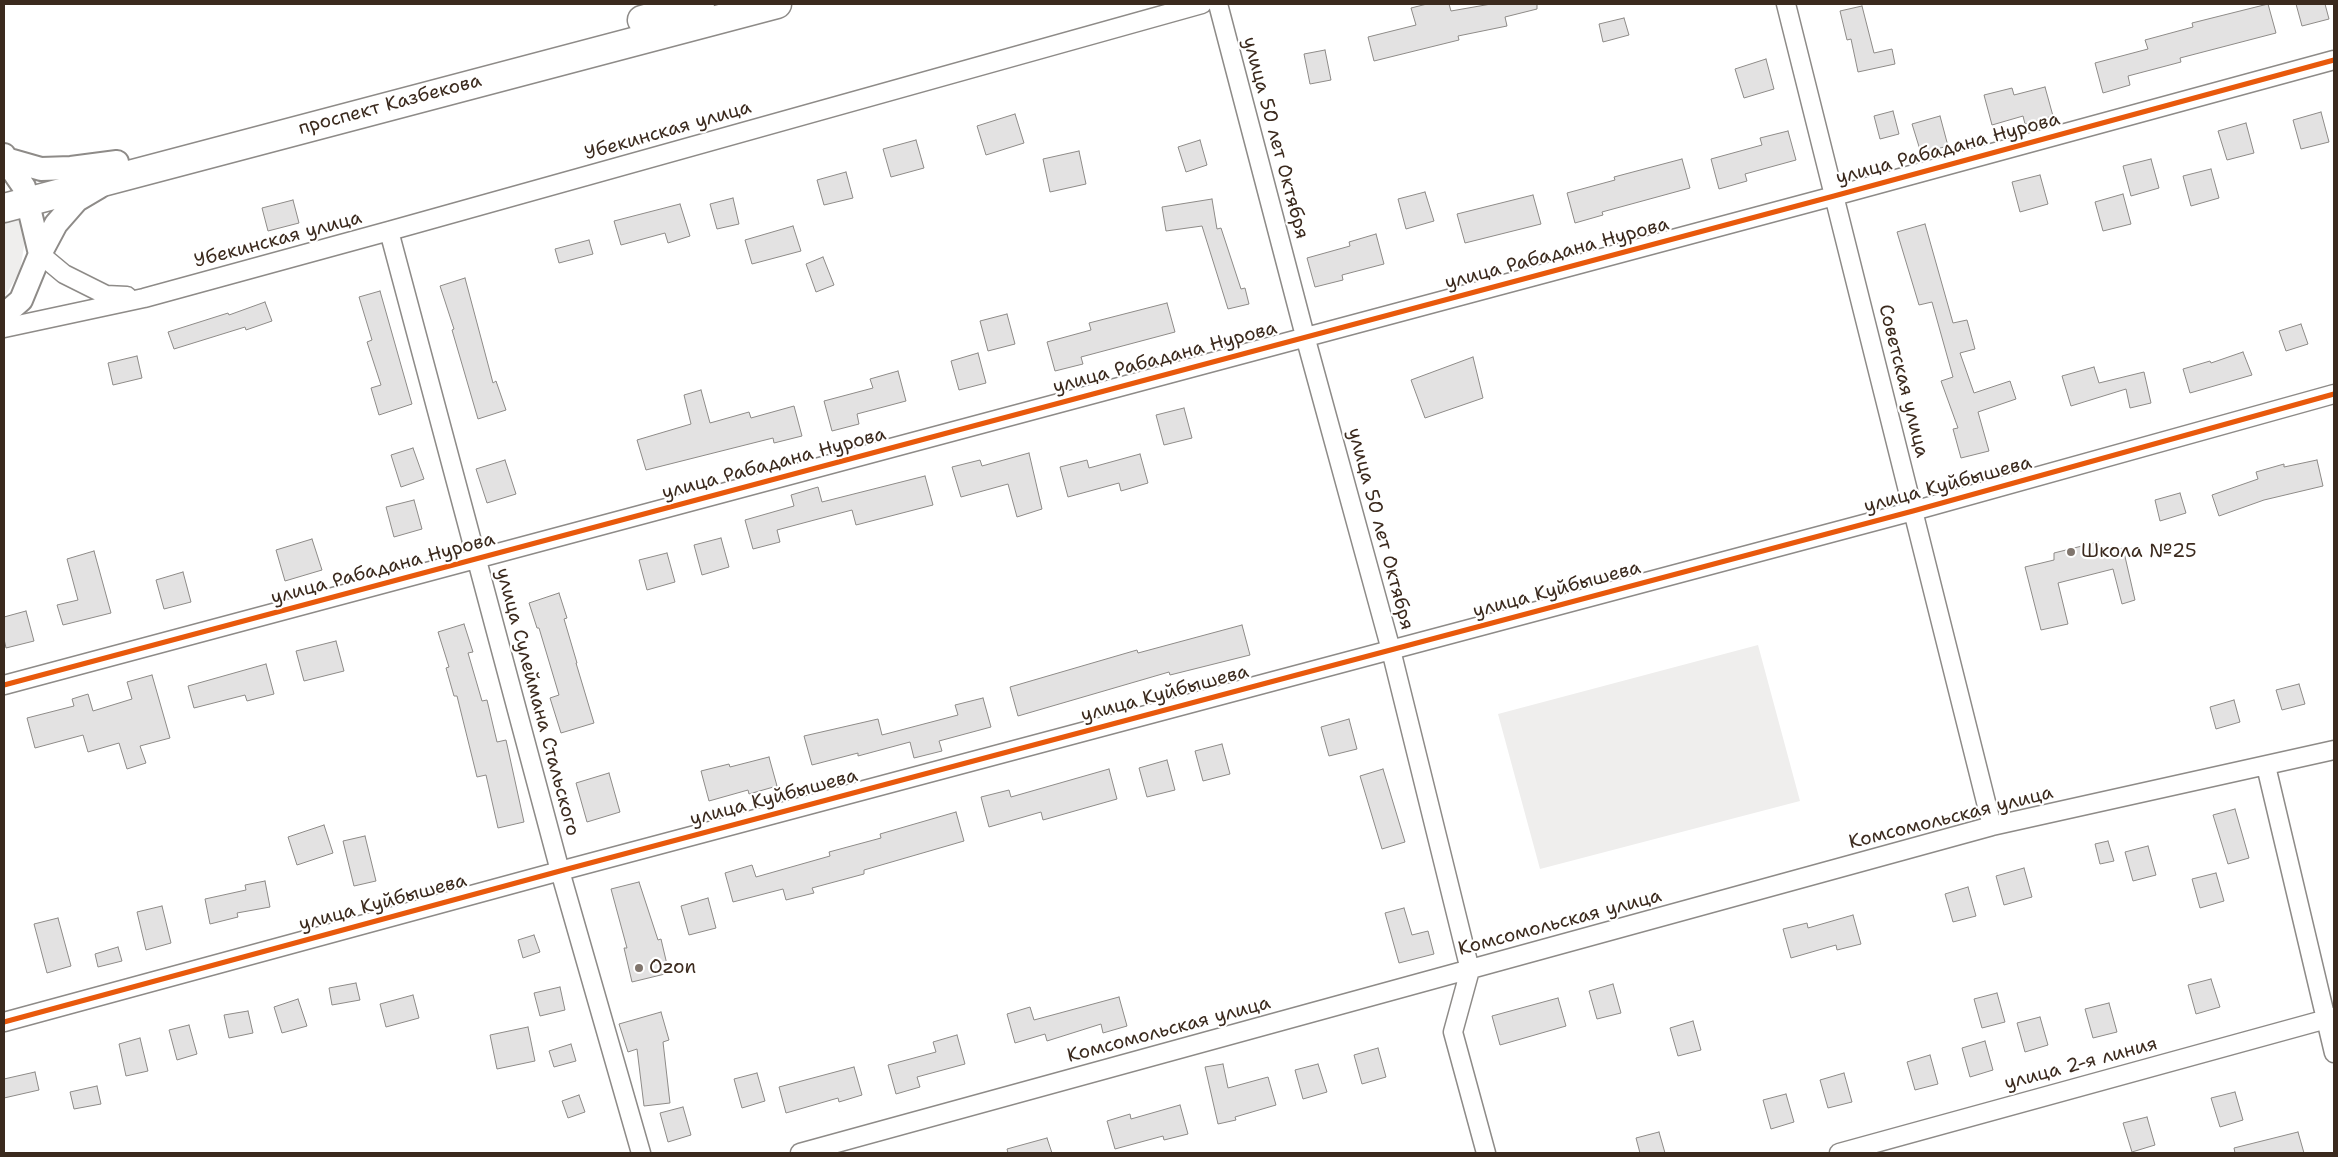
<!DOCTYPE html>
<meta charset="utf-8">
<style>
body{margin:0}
#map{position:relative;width:2338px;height:1157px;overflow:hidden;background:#fff;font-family:"Shantell Sans",sans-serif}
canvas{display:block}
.frame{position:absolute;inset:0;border:5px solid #3b2a1e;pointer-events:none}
</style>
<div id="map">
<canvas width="2338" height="1157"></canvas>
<div class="frame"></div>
</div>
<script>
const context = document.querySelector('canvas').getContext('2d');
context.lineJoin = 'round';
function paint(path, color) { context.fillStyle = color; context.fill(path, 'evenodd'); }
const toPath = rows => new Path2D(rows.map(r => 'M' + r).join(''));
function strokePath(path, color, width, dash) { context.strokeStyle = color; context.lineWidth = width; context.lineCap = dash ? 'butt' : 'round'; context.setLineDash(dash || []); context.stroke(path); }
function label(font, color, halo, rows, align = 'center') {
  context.font = font + ' "Shantell Sans",sans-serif'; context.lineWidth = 4.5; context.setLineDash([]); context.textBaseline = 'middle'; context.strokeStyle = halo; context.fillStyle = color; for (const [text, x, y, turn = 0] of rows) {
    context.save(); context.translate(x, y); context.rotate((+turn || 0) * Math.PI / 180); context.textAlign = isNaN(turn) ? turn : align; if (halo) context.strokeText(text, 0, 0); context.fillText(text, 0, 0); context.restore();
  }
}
paint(toPath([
 [18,211,26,234,20,271,4,298,4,215],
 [1758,645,1800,801,1540,869,1498,714]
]), '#efeeed');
const building = toPath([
 [1427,4,1449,4,1451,11,1491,4,1537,4,1537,9,1505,17,1507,26,1458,36,1459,40,1374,61,1368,37,1416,25,1411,8,1427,4],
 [2268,4,2276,33,2180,58,2181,62,2128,76,2130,85,2103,93,2095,63,2148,49,2145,40,2193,27,2192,23,2268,4],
 [2296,4,2325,4,2329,19,2302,26,2296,4],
 [1862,6,1874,53,1892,49,1895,64,1858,72,1851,39,1847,40,1840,11,1862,6],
 [1624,18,1629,35,1603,42,1599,24,1624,18],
 [1325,50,1331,80,1310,84,1304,54,1325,50],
 [1766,59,1774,89,1744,98,1735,69,1766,59],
 [2045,87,2053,116,2025,124,2023,116,1992,125,1984,95,2012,88,2014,95,2045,87],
 [1893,111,1899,134,1880,139,1874,116,1893,111],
 [2321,112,2329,142,2301,149,2293,120,2321,112],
 [1015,114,1024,143,986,155,977,126,1015,114],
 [1940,116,1948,146,1921,153,1912,124,1940,116],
 [2246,123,2254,153,2227,160,2218,131,2246,123],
 [1788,131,1796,160,1745,174,1747,181,1719,189,1711,159,1762,145,1760,138,1788,131],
 [916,140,924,168,891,177,883,149,916,140],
 [1200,140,1207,165,1186,172,1178,147,1200,140],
 [1079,151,1086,184,1050,192,1043,159,1079,151],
 [1682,159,1690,188,1602,212,1603,215,1575,223,1567,193,1615,180,1614,177,1682,159],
 [2151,159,2159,188,2131,196,2123,166,2151,159],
 [2211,169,2219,198,2191,206,2183,176,2211,169],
 [846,172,853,198,824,205,817,180,846,172],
 [2040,175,2048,204,2020,212,2012,182,2040,175],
 [1425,192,1434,221,1406,229,1398,199,1425,192],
 [2123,194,2131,224,2103,231,2095,202,2123,194],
 [1533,195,1541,224,1465,243,1457,214,1533,195],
 [733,198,739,224,717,229,710,204,733,198],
 [1212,199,1217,229,1221,228,1241,289,1245,288,1249,304,1228,309,1202,226,1166,231,1162,207,1212,199],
 [293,200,299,223,268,231,262,208,293,200],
 [680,204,690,236,668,243,665,233,621,245,614,221,680,204],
 [1925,224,1953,323,1967,320,1975,349,1960,353,1974,393,2010,381,2016,399,1978,412,1989,451,1961,458,1953,429,1958,428,1941,381,1953,377,1932,302,1919,305,1897,232,1925,224],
 [793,226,801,251,752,264,745,240,793,226],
 [1376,234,1384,264,1342,275,1343,280,1315,287,1307,258,1350,246,1349,242,1376,234],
 [589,240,593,254,559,263,555,249,589,240],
 [823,257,834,285,816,292,806,264,823,257],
 [465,278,493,383,496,381,506,410,478,419,452,330,454,329,440,286,465,278],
 [380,291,412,404,379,415,371,388,381,385,367,342,372,340,359,297,380,291],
 [265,302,272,321,246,330,245,327,174,349,168,332,228,313,229,315,265,302],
 [1167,303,1175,332,1081,357,1083,364,1055,371,1047,342,1091,330,1089,323,1167,303],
 [1007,314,1015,344,988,351,980,321,1007,314],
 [2301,324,2308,344,2286,351,2279,331,2301,324],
 [2243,352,2252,375,2190,393,2183,369,2210,361,2211,363,2243,352],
 [978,353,986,383,959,390,951,361,978,353],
 [137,356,142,378,113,385,108,363,137,356],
 [1473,357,1483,398,1425,418,1411,380,1473,357],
 [2094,367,2099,383,2144,372,2151,403,2130,408,2126,389,2071,406,2062,376,2094,367],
 [898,371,906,401,857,414,859,424,832,431,824,401,873,388,870,379,898,371],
 [701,390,710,423,749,412,751,418,794,406,802,436,774,443,773,438,646,470,637,440,691,424,684,395,701,390],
 [1184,408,1192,438,1164,445,1156,415,1184,408],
 [413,448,424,479,401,487,391,455,413,448],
 [1029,453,1042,509,1017,517,1008,484,961,497,952,467,980,460,982,466,1029,453],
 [1140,454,1148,483,1121,491,1119,483,1068,497,1060,467,1087,460,1089,468,1140,454],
 [505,460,516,494,487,503,476,469,505,460],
 [2317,460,2323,486,2264,500,2219,516,2212,495,2258,479,2256,472,2284,464,2284,467,2317,460],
 [925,476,933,505,856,525,852,510,777,530,780,542,753,549,745,520,794,506,791,495,818,487,822,502,925,476],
 [2180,493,2186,513,2160,521,2155,500,2180,493],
 [414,500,422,529,394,537,386,507,414,500],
 [721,538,729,567,702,575,694,545,721,538],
 [312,539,322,570,285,581,276,550,312,539],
 [2098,542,2101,553,2123,548,2135,600,2122,604,2113,569,2058,583,2068,624,2041,630,2025,567,2054,560,2054,553,2098,542],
 [94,551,111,613,63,625,57,605,78,600,67,559,94,551],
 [667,553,675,582,647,590,639,560,667,553],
 [183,572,191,602,164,609,156,580,183,572],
 [559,593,567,618,564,619,577,663,576,663,594,723,561,733,550,698,559,695,539,628,537,628,529,603,559,593],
 [26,611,34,641,6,648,4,639,4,617,26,611],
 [464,624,473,652,468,653,482,701,487,700,497,742,506,740,524,822,498,828,486,775,477,777,457,696,454,696,446,668,449,667,438,632,464,624],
 [1242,625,1250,655,1170,675,1169,672,1018,716,1010,687,1137,650,1138,653,1242,625],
 [336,641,344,671,304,681,296,651,336,641],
 [266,664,274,694,247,701,245,695,194,708,188,686,266,664],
 [152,675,170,738,140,746,146,763,127,769,119,743,88,752,83,735,35,748,27,718,74,706,72,699,88,694,93,711,132,699,127,682,152,675],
 [2299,684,2305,704,2282,710,2276,690,2299,684],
 [983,698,991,727,939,741,942,751,914,758,910,742,858,756,858,753,812,765,804,736,878,719,882,735,958,715,955,705,983,698],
 [2234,700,2240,722,2216,729,2210,707,2234,700],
 [1349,719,1357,749,1329,756,1321,727,1349,719],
 [1222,744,1230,774,1203,781,1195,751,1222,744],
 [769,757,777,786,749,794,748,790,709,801,701,771,729,764,730,767,769,757],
 [1167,760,1175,790,1147,797,1139,768,1167,760],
 [1109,769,1117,799,1043,820,1041,812,989,827,981,797,1009,790,1011,797,1109,769],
 [1383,769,1405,842,1382,849,1360,776,1383,769],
 [609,773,620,812,587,822,576,783,609,773],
 [2235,809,2249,858,2228,864,2213,815,2235,809],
 [956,812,964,841,864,870,864,874,812,888,814,893,786,900,783,889,733,902,725,873,752,865,756,877,830,856,829,852,881,838,880,834,956,812],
 [324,825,333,853,297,865,288,837,324,825],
 [365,836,376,881,354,886,343,841,365,836],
 [2108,841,2114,861,2100,864,2095,844,2108,841],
 [2148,846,2156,875,2133,881,2125,852,2148,846],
 [2024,868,2032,897,2004,905,1996,876,2024,868],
 [2216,873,2224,901,2200,908,2192,879,2216,873],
 [265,881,270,907,237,913,238,917,210,924,205,899,246,890,245,885,265,881],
 [639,882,658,940,661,939,669,973,632,982,624,948,627,948,611,889,639,882],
 [1968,887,1976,916,1953,922,1945,894,1968,887],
 [708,898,716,928,689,935,681,906,708,898],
 [162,906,171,943,146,950,137,912,162,906],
 [1404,908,1412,935,1428,931,1434,954,1399,963,1385,913,1404,908],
 [1853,915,1861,944,1837,950,1836,945,1791,958,1783,929,1807,923,1808,928,1853,915],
 [58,918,71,966,47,973,34,924,58,918],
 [534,935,540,952,523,958,518,940,534,935],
 [118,947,122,961,98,967,95,954,118,947],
 [2211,979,2220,1007,2196,1014,2188,985,2211,979],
 [356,983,360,1000,332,1005,329,988,356,983],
 [1613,984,1621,1013,1597,1019,1589,991,1613,984],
 [560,987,565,1010,540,1016,534,993,560,987],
 [1997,993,2005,1022,1982,1028,1974,999,1997,993],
 [413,995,419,1018,386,1027,380,1004,413,995],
 [1119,997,1127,1026,1103,1033,1101,1024,1047,1041,1045,1034,1015,1043,1007,1014,1030,1007,1034,1020,1119,997],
 [1558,998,1566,1026,1500,1045,1492,1016,1558,998],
 [298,999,307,1026,282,1033,274,1007,298,999],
 [2109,1003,2117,1032,2093,1038,2085,1009,2109,1003],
 [248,1011,253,1033,229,1038,224,1015,248,1011],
 [661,1012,669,1040,663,1042,670,1103,644,1106,637,1049,628,1052,619,1024,661,1012],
 [2040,1017,2048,1045,2025,1052,2017,1023,2040,1017],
 [1693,1021,1701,1050,1678,1056,1670,1028,1693,1021],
 [189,1025,197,1054,177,1060,169,1030,189,1025],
 [528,1027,535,1061,497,1069,490,1035,528,1027],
 [957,1035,965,1064,917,1077,920,1087,896,1094,888,1065,936,1052,933,1042,957,1035],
 [140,1038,148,1071,126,1076,119,1044,140,1038],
 [1985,1041,1993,1070,1970,1077,1962,1048,1985,1041],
 [571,1044,576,1061,554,1067,549,1051,571,1044],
 [1378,1048,1386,1077,1362,1084,1354,1055,1378,1048],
 [1930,1055,1938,1084,1915,1090,1907,1062,1930,1055],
 [1223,1064,1228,1088,1268,1077,1276,1105,1235,1117,1236,1120,1218,1124,1205,1067,1223,1064],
 [1318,1064,1327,1092,1303,1099,1295,1070,1318,1064],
 [854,1067,862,1095,839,1102,838,1098,786,1113,779,1087,854,1067],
 [35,1072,39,1090,4,1098,4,1079,35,1072],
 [757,1073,765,1101,742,1108,734,1079,757,1073],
 [1844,1073,1852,1102,1828,1108,1820,1080,1844,1073],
 [97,1086,101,1104,74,1109,70,1092,97,1086],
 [2235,1092,2243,1120,2220,1127,2211,1098,2235,1092],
 [1786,1094,1794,1122,1771,1129,1763,1100,1786,1094],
 [579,1095,585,1112,568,1118,562,1101,579,1095],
 [1180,1105,1188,1134,1164,1140,1163,1136,1115,1149,1107,1121,1130,1114,1131,1119,1180,1105],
 [683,1107,691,1135,668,1142,660,1113,683,1107],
 [2147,1117,2155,1145,2132,1152,2123,1123,2147,1117],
 [1659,1132,1665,1153,1640,1153,1636,1138,1659,1132],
 [2298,1132,2304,1153,2235,1153,2234,1148,2298,1132],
 [1047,1138,1052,1153,1008,1153,1007,1149,1047,1138]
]);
paint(building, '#e3e2e2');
strokePath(building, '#8e8b88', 1);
const minor = toPath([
 [1218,4,1305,336,1391,650,1470,970,1453,1032,1486,1153],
 [1786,4,1992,826],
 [389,231,560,871,641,1153],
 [40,254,64,274,106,295,127,296],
 [4,328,144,298,389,231,1202,4],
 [4,685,1834,196,2334,60],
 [2266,766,2334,1053],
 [4,1022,560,871,1913,511,2334,394],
 [800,1153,1992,826,2334,750],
 [1839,1153,2334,1017]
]);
const tertiary = toPath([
 [4,155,6,159,41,169,71,168,117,162],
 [4,158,24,187,40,254,21,300,4,315],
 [40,254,56,224,77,200,99,187]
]);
const trunk = toPath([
 [642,20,700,4],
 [4,208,777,4]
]);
strokePath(minor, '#8e8b88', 21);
strokePath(tertiary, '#8e8b88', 26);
strokePath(trunk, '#8e8b88', 31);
strokePath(minor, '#fff', 18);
strokePath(tertiary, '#fff', 22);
strokePath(trunk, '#fff', 28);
strokePath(toPath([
 [4,685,1834,196,2334,60],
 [4,1022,560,871,1913,511,2334,394]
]), '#e8590c', 5);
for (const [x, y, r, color] of [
 [2071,552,5,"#80756d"],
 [639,968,5,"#80756d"]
]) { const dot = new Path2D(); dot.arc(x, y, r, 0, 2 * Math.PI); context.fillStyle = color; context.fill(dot); strokePath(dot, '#fff', 2); }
label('19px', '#3b2a1e', '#fff', [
 ["проспект Казбекова",390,105,-15],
 ["Убекинская улица",668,131,-16],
 ["улица 50 лет Октября",1275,138,75],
 ["улица Рабадана Нурова",1948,149,-15],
 ["Убекинская улица",278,240,-15],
 ["улица Рабадана Нурова",1557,254,-15],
 ["улица Рабадана Нурова",1165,358,-15],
 ["Советская улица",1903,381,76],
 ["улица Рабадана Нурова",774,464,-15],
 ["улица Куйбышева",1948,485,-15],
 ["улица 50 лет Октября",1380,529,75],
 ["улица Рабадана Нурова",383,569,-15],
 ["улица Куйбышева",1557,590,-15],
 ["улица Куйбышева",1165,694,-15],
 ["улица Сулеймана Стальского",537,702,75],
 ["улица Куйбышева",774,798,-15],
 ["Комсомольская улица",1951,818,-14],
 ["улица Куйбышева",383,903,-15],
 ["Комсомольская улица",1560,923,-15],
 ["Комсомольская улица",1169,1030,-15],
 ["улица 2-я линия",2081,1064,-15]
]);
label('19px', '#3b2a1e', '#fff', [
 ["Школа №25",2081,552],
 ["Ozon",649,968]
], 'left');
</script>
